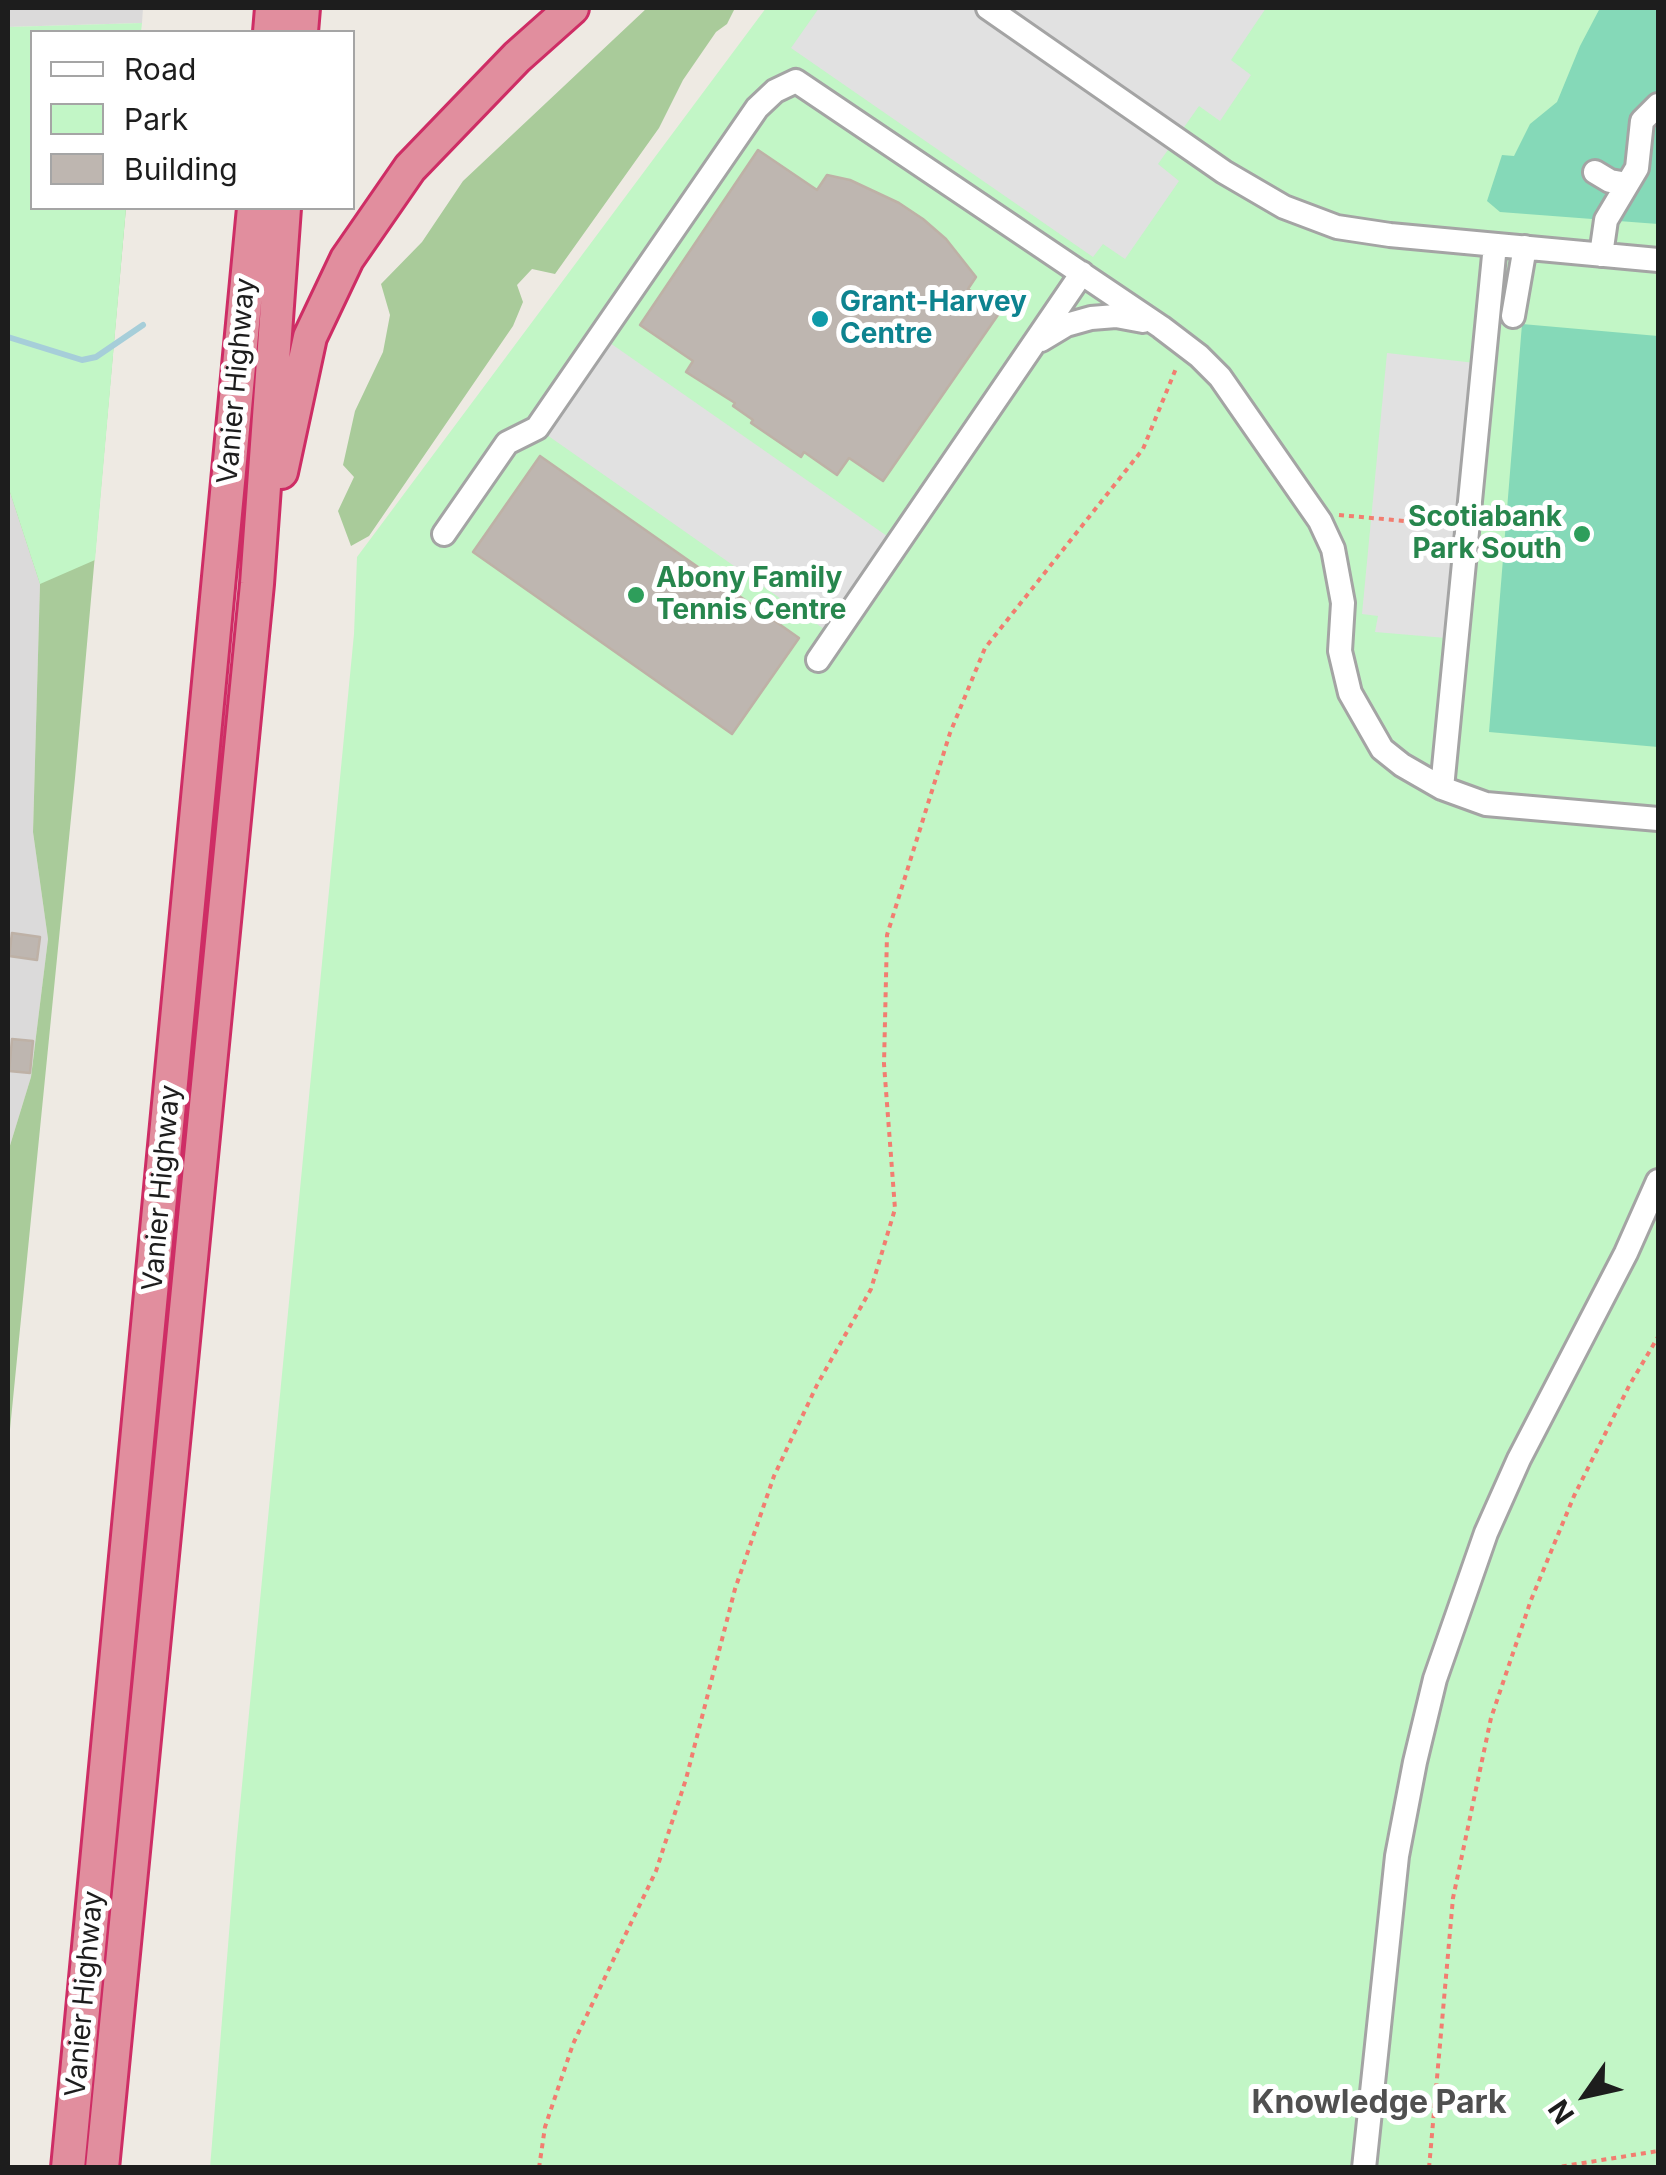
<!DOCTYPE html>
<style>
body{margin:0}
#map{position:relative;width:1666px;height:2175px;overflow:hidden;background:#eeeae3;font-family:Inter,sans-serif}
canvas{display:block}
.frame{position:absolute;inset:0;border:10px solid #1d1d1d;pointer-events:none}
.legend{position:absolute;left:30px;top:30px;width:325px;height:180px;box-sizing:border-box;background:#fff;border:2px solid #a5a5a5;margin:0;padding:12px 18px;list-style:none;font-size:30px;color:#1d1d1d}
.legend li{display:flex;align-items:center;gap:20px;height:50px}
.legend b{width:50px;border:2px solid #a5a5a5}
.north{position:absolute;left:1536px;top:2045px;width:100px;height:100px;-webkit-text-stroke:8px #fff;paint-order:stroke;rotate:236deg;font-size:28px;font-weight:700;line-height:40px;text-align:center;color:#1d1d1d}
.north::after{content:'';display:block;margin:auto;width:35px;height:45px;background:#1d1d1d;clip-path:polygon(50% 0,100% 100%,50% 72%,0 100%)}
</style>
<div id="map">
<canvas width="1666" height="2175"></canvas>
<div class="frame"></div>
<ul class="legend">
<li><b style="height:12px;background:#fff"></b>Road</li>
<li><b style="height:28px;background:#c2f6c6"></b>Park</li>
<li><b style="height:28px;background:#beb6b0"></b>Building</li>
</ul>
<div class="north">N</div>
</div>
<script>
const context = document.querySelector('canvas').getContext('2d');
context.lineJoin = 'round';
function paint(path, color) { context.fillStyle = color; context.fill(path, 'evenodd'); }
const toPath = rows => new Path2D(rows.map(r => 'M' + r).join(''));
function strokePath(path, color, width, dash) { context.strokeStyle = color; context.lineWidth = width; context.lineCap = dash ? 'butt' : 'round'; context.setLineDash(dash || []); context.stroke(path); }
function label(font, color, halo, rows, align = 'center') {
  context.font = font + ' Inter,sans-serif'; context.lineWidth = 10; context.setLineDash([]); context.textBaseline = 'middle'; context.strokeStyle = halo; context.fillStyle = color; for (const [text, x, y, turn = 0] of rows) {
    context.save(); context.translate(x, y); context.rotate((+turn || 0) * Math.PI / 180); context.textAlign = isNaN(turn) ? turn : align; if (halo) context.strokeText(text, 0, 0); context.fillText(text, 0, 0); context.restore();
  }
}
paint(toPath([
 [8,8,143,8,142,23,8,27],
 [8,486,40,584,33,832,48,939,31,1077,8,1152]
]), '#dbdada');
paint(toPath([
 [647,8,735,8,727,24,716,32,683,80,659,128,555,274,532,269,517,285,523,302,513,326,369,536,351,546,338,511,354,477,343,465,355,411,383,352,390,315,381,284,422,242,463,181],
 [8,27,141,32,32,32,32,208,126,208,75,778,8,1449,8,1152,31,1077,48,939,33,832,40,584,8,486]
]), '#a9cb9a');
paint(toPath([
 [766,8,1658,8,1658,2167,210,2168,236,1847,354,634,357,557],
 [142,23,141,32,32,32,32,208,126,208,95,560,40,584,8,486,8,27]
]), '#c2f6c6');
paint(toPath([
 [1600,8,1658,8,1658,224,1500,212,1487,201,1502,155,1514,156,1530,124,1557,102,1580,46],
 [1522,324,1658,336,1658,747,1489,732]
]), '#85d9b8');
paint(toPath([
 [819,8,1266,8,1231,60,1251,75,1220,121,1199,106,1158,164,1179,181,1125,259,1103,244,1093,257,791,48],
 [600,336,897,543,834,636,537,428],
 [1387,353,1484,364,1458,639,1375,632,1378,616,1362,614]
]), '#e1e1e1');
strokePath(toPath([
 [8,337,82,360,96,357,143,325]
]), '#a6ced9', 6);
const building = toPath([
 [758,150,817,190,827,175,850,180,899,203,923,219,946,239,976,277,968,289,1000,312,883,481,849,458,837,475,804,452,801,457,751,423,753,420,733,406,735,403,686,372,693,361,640,325,758,150],
 [540,456,799,638,732,734,473,552,540,456],
 [12,933,40,937,37,960,9,956,12,933],
 [12,1039,33,1041,30,1073,9,1071,12,1039]
]);
paint(building, '#beb6b0');
strokePath(building, '#beb1a6', 2.5);
const minor = toPath([
 [988,8,1224,172,1284,207,1337,227,1390,235,1658,260],
 [1595,172,1610,181,1627,184],
 [1601,255,1606,220,1637,168,1642,121,1658,105],
 [1513,316,1525,247],
 [1041,340,1066,325,1091,318,1116,316,1143,321],
 [444,534,507,443,537,428,757,108,775,91,796,81,1161,327,1199,356,1220,377,1320,521,1333,549,1343,603,1340,651,1350,693,1382,749,1402,765,1442,788,1486,804,1658,819],
 [818,660,1082,273],
 [1442,788,1495,245],
 [1364,2168,1397,1856,1415,1762,1435,1679,1486,1533,1519,1459,1626,1253,1658,1181]
]);
const highway = toPath([
 [270,32,272,8],
 [301,32,303,8],
 [281,472,310,337,347,259,410,168,517,57,572,8],
 [68,2168,254,208],
 [102,2168,257,584,284,208]
]);
strokePath(minor, '#a4a4a4', 28);
strokePath(highway, '#ce2d65', 38);
strokePath(toPath([
 [1339,515,1449,525],
 [539,2168,545,2127,573,2044,656,1871,686,1779,735,1589,774,1476,817,1385,871,1289,895,1209,884,1064,887,935,950,733,985,648,1143,449,1177,366],
 [1429,2168,1453,1898,1491,1718,1531,1600,1574,1496,1629,1386,1658,1337],
 [1552,2168,1658,2151]
]), '#f27d70', 4, [5, 5]);
strokePath(minor, '#fff', 22);
strokePath(highway, '#e18e9e', 32);
for (const [x, y, r, color] of [
 [820,319,10,"#0f9aa8"],
 [1582,534,10,"#2e9e5b"],
 [636,595,10,"#2e9e5b"]
]) { const dot = new Path2D(); dot.arc(x, y, r, 0, 2 * Math.PI); context.fillStyle = color; context.fill(dot); strokePath(dot, '#fff', 4); }
label('bold 28px', '#0d838f', '#fff', [
 ["Grant-Harvey",840,303],
 ["Centre",840,335]
], 'left');
label('28px', '#1d1d1d', '#fff', [
 ["Vanier Highway",237,381,-85],
 ["Vanier Highway",162,1188,-85],
 ["Vanier Highway",85,1994,-85]
]);
label('bold 28px', '#27864d', '#fff', [
 ["Scotiabank",1562,518],
 ["Park South",1562,550],
 ["Abony Family",656,579,"left"],
 ["Tennis Centre",656,611,"left"]
], 'right');
label('bold 32px', '#505050', '#fff', [
 ["Knowledge Park",1379,2103]
]);
</script>
